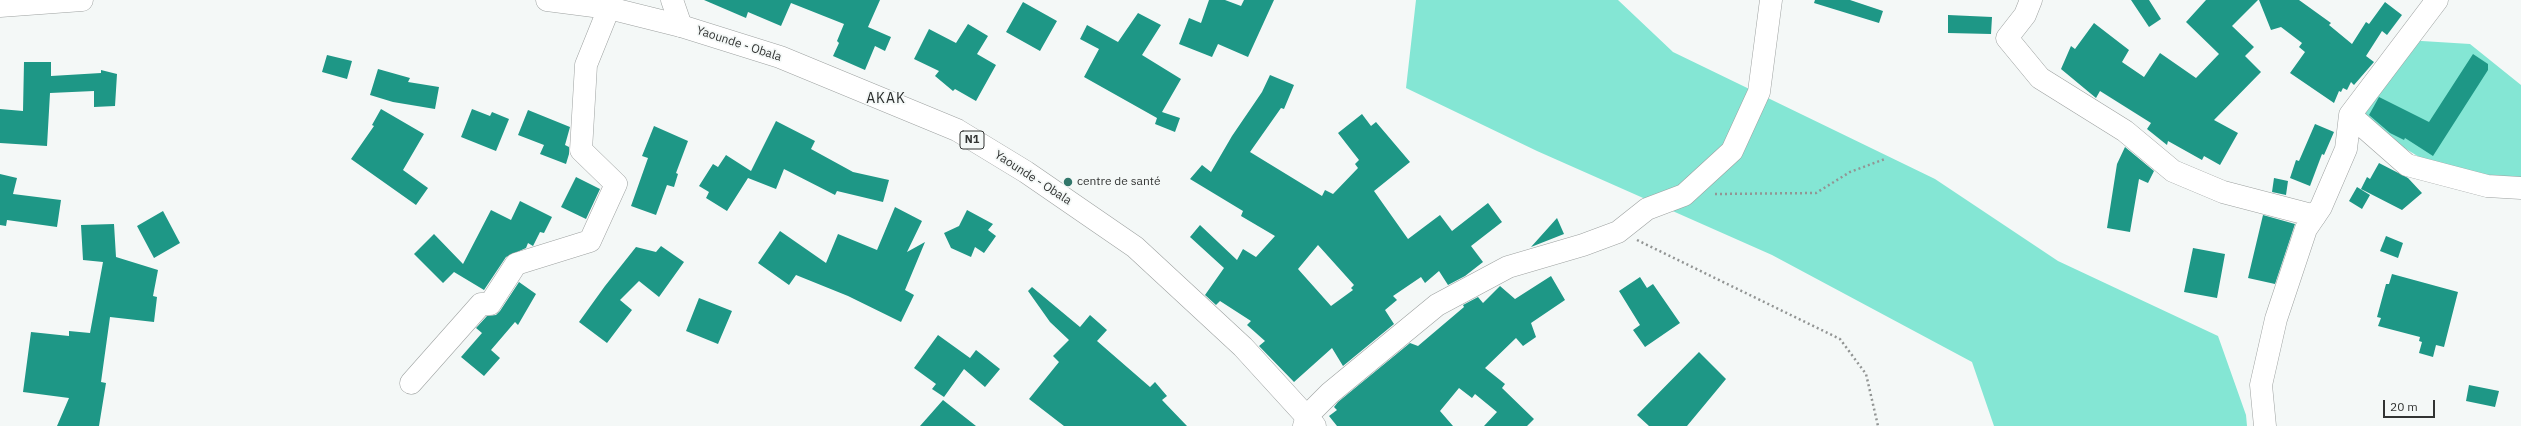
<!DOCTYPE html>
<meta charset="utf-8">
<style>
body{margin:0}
#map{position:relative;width:2521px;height:426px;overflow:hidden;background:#f4f8f7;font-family:"IBM Plex Sans",sans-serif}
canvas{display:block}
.scale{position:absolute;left:2383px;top:400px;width:52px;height:18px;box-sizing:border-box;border:2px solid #323433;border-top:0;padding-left:5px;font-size:12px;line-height:14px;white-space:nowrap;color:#323433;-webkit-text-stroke:3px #f4f8f7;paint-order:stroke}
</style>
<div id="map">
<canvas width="2521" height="426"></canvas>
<div class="scale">20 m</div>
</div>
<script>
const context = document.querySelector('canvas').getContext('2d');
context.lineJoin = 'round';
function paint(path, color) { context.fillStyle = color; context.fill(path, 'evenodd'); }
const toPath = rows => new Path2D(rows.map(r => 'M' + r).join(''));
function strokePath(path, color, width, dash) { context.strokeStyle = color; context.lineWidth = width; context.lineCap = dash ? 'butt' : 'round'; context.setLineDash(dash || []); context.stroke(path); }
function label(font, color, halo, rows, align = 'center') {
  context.font = font + ' "IBM Plex Sans",sans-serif'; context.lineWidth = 3.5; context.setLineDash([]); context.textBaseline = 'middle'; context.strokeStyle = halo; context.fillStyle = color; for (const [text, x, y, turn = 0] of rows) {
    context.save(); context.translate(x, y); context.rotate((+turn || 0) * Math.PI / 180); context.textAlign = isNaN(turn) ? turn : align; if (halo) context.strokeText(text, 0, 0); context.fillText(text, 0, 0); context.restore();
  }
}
paint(toPath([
 [1416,0,1618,0,1673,52,1935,179,2058,261,2218,336,2246,415,2247,426,1994,426,1972,362,1772,255,1537,151,1406,88],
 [2406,40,2470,44,2521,85,2521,188,2434,166,2350,115]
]), '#84e6d4');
paint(toPath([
 [704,0,880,0,868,27,891,37,885,51,875,46,865,70,833,56,839,43,837,41,844,24,791,3,781,26,748,12,746,18],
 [1209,0,1225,0,1241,6,1244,0,1274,0,1248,57,1218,44,1212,57,1179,44,1189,18,1201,23],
 [1815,0,1850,0,1883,11,1879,23,1814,3],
 [2131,0,2149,0,2161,19,2149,27],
 [2206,0,2258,0,2232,26,2254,47,2245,56,2261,72,2214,120,2238,133,2220,165,2204,156,2202,160,2168,141,2167,145,2147,129,2151,123,2100,91,2096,98,2061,69,2071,46,2075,49,2094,23,2129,50,2122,62,2144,77,2160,53,2196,78,2219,54,2186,22],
 [2259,0,2299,0,2331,23,2329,25,2352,44,2366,22,2369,24,2385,2,2402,15,2387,35,2382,31,2366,56,2374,62,2354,85,2351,82,2347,90,2343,88,2341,92,2339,91,2334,103,2290,73,2305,52,2299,47,2302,43,2281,27,2271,30],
 [1023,2,1057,21,1040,51,1006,32],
 [1138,13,1161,25,1142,55,1181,79,1162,112,1180,118,1175,132,1155,124,1157,118,1084,77,1099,49,1080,39,1087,25,1118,42],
 [1948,15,1992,17,1991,34,1948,33],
 [968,24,988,36,977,54,996,65,976,101,955,89,953,91,935,76,939,71,914,59,929,29,956,43],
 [2473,54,2488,64,2488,70,2433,156,2405,138,2404,140,2390,133,2369,115,2379,97,2429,122],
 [327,55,352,61,347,79,322,72],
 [24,62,51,62,51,76,101,73,101,70,117,74,115,106,94,107,94,91,50,93,47,146,0,143,0,109,23,111],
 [378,69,410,78,408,82,439,87,435,109,393,102,370,95],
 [1270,75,1294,85,1284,109,1281,108,1250,152,1322,196,1325,190,1333,194,1358,168,1355,164,1359,160,1338,133,1362,114,1371,126,1376,122,1410,162,1374,191,1408,239,1440,215,1452,231,1488,203,1502,222,1471,246,1483,262,1465,276,1448,285,1439,271,1425,283,1421,277,1393,296,1397,300,1385,310,1394,324,1343,366,1332,348,1294,382,1259,346,1265,341,1247,325,1251,321,1220,301,1216,305,1205,295,1224,268,1190,237,1200,225,1237,260,1243,249,1256,257,1275,236,1241,216,1243,211,1190,179,1202,165,1211,172,1232,136,1262,92],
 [1318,245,1354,285,1351,288,1353,290,1331,306,1298,269],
 [381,109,424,134,403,170,428,188,416,205,351,159,374,126,372,125],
 [472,109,490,116,492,112,509,119,496,151,461,137],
 [528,110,570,127,565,145,569,147,569,154,566,164,540,154,544,145,518,135],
 [776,121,815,141,811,149,853,172,889,180,883,202,837,191,835,195,784,169,776,189,748,178,727,211,706,198,709,192,699,186,713,164,718,167,726,155,751,171],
 [2315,124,2334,132,2324,155,2322,154,2310,186,2290,178,2296,160,2299,161],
 [654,126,688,141,676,173,678,174,674,187,667,185,656,215,631,206,648,158,642,156],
 [2125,147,2154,171,2148,183,2139,179,2130,232,2107,228,2117,164],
 [2379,163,2408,178,2422,193,2402,210,2361,189,2367,177,2370,179],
 [0,174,17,178,13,194,61,200,57,227,7,220,6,226,0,225],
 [576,177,600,189,586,219,561,207],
 [2274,178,2288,181,2286,195,2272,192],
 [2357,187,2370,195,2362,209,2349,201],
 [520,201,552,217,544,233,540,232,533,246,528,243,526,248,506,257,484,290,454,272,443,283,414,254,434,234,463,264,491,210,511,220],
 [895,207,922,221,907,252,925,242,905,290,914,295,901,322,848,296,796,275,789,285,758,263,780,231,826,263,838,234,877,250],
 [967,210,993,224,988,230,996,236,984,253,975,247,971,257,951,248,944,233,959,226],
 [163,211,180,243,154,258,137,226],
 [2263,215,2295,224,2275,284,2248,278],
 [1557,218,1564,234,1531,247],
 [114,224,116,257,158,270,153,296,157,297,154,322,110,317,101,382,106,383,99,426,57,426,69,398,23,392,31,332,69,336,69,331,90,333,103,262,83,260,81,225],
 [2386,236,2403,243,2398,258,2380,251],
 [661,246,684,262,659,297,639,281,620,300,632,310,607,343,579,322,605,286,636,247,656,252],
 [2193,248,2225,254,2217,298,2184,292],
 [2392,274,2458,292,2444,347,2436,345,2433,357,2419,353,2422,342,2419,341,2420,337,2378,326,2381,318,2377,317,2386,284,2389,284],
 [1551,276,1565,300,1531,323,1536,337,1523,346,1516,338,1485,368,1505,384,1502,388,1534,419,1527,426,1484,426,1497,412,1475,394,1472,398,1459,388,1440,411,1453,426,1337,426,1329,416,1337,410,1334,407,1338,402,1410,343,1418,346,1464,307,1463,305,1478,297,1483,303,1500,286,1515,299],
 [1640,277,1647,288,1653,284,1680,323,1645,347,1633,330,1640,325,1619,291],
 [519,282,536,294,518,325,515,322,491,350,500,358,484,376,461,357,482,333,476,328,487,316,496,315,500,311],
 [1032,287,1080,327,1090,315,1107,330,1097,341,1150,387,1155,382,1167,396,1162,400,1187,426,1064,426,1029,399,1059,362,1053,356,1069,340,1050,322,1028,291],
 [699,298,732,311,718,344,686,331],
 [938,335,970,358,976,350,1000,369,985,387,964,369,944,397,932,389,936,384,914,368],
 [1699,352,1726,379,1687,426,1649,426,1637,415],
 [2469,385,2499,391,2495,407,2466,401],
 [943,400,976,426,920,426]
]), '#1e9786');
const minor = toPath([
 [672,0,681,26],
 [2031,0,2025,15,2007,38,2040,78,2125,131,2173,171,2223,192,2315,216],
 [2350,115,2407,165,2487,186,2521,188],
 [411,383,481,304,490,304,516,264,590,241,616,184,581,150,586,65,609,8],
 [1304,426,1307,416,1330,393,1437,305,1508,267,1583,245,1618,232,1647,209,1684,195,1732,151,1759,92,1771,0],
 [2265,426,2261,385,2276,319,2306,229,2321,207,2346,149,2350,115,2437,0]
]);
const highway = toPath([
 [547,0,609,8,681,26,780,57,957,130,1026,172,1135,247,1243,347,1315,426],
 [0,6,82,0]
]);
strokePath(minor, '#9da1a0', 23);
strokePath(highway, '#9da1a0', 23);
strokePath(toPath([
 [1715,194,1816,193,1850,172,1885,159],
 [1637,240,1840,339,1866,374,1878,426]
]), '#929594', 2.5, [2, 3]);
strokePath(minor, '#fff', 22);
strokePath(highway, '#fff', 22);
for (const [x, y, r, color] of [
 [1068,182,5,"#32776b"]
]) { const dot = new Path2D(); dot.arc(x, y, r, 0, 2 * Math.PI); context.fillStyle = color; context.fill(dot); strokePath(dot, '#f4f8f7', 1.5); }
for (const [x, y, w] of [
 [972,140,24]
]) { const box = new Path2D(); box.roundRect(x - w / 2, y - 9, w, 18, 3); context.fillStyle = '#f4f8f7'; context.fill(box); strokePath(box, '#323433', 1); }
label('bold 11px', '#323433', null, [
 ["N1",972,140]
]);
label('12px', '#323433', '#f4f8f7', [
 ["Yaounde - Obala",739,44,18],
 ["Yaounde - Obala",1033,178,33]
]);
label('12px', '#323433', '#f4f8f7', [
 ["centre de santé",1077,182]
], 'left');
context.letterSpacing = '1px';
label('14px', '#2a2d2c', '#f4f8f7', [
 ["AKAK",886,99]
]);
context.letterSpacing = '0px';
</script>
